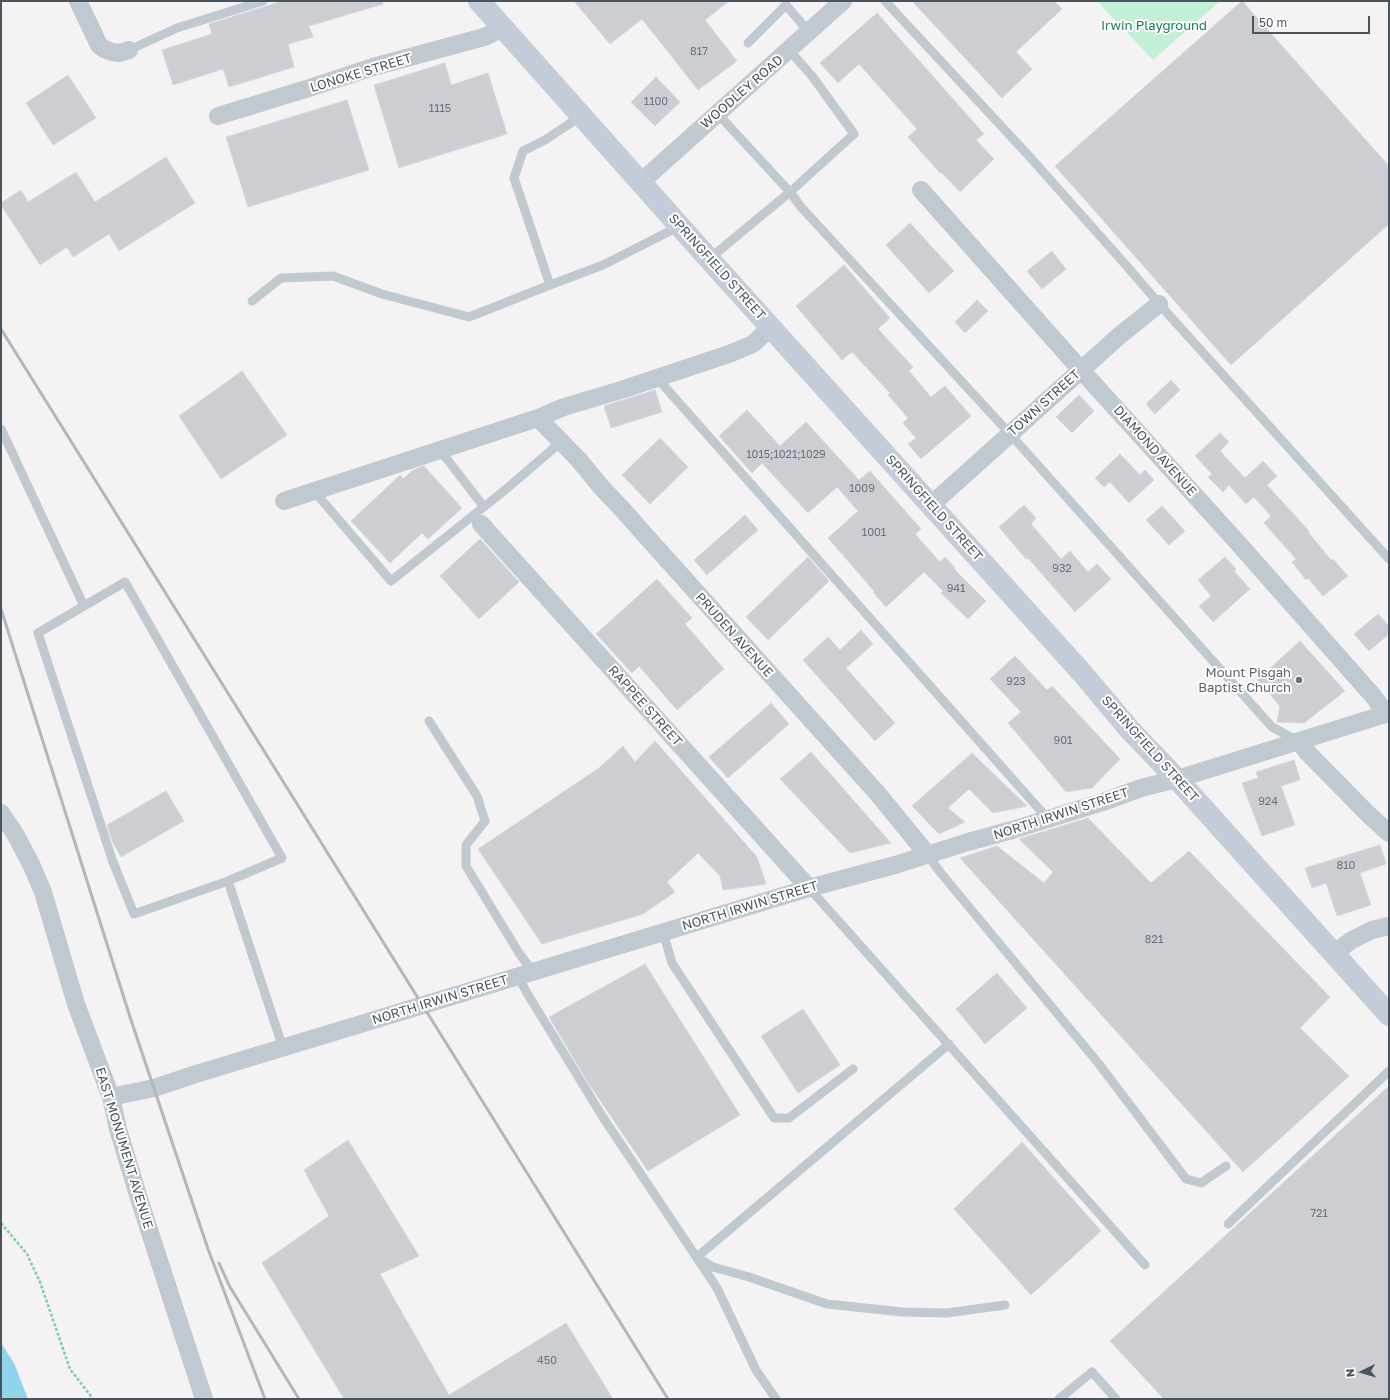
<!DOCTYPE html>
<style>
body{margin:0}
#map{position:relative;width:1390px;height:1400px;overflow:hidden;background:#f4f2f2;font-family:"Golos Text",sans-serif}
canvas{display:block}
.frame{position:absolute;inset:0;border:2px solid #49545f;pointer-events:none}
.north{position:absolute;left:1342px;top:1352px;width:40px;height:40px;-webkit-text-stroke:3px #fff;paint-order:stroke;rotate:265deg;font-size:11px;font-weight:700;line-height:16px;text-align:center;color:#49545f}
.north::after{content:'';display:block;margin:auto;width:14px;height:18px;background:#49545f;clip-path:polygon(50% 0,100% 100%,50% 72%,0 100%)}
.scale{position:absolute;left:1252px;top:16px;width:118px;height:18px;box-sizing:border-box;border:2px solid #49545f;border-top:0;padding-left:5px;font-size:12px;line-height:14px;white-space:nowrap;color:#49545f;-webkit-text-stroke:3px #fff;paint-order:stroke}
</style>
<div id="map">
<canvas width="1390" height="1400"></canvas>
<div class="frame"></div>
<div class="north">N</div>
<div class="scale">50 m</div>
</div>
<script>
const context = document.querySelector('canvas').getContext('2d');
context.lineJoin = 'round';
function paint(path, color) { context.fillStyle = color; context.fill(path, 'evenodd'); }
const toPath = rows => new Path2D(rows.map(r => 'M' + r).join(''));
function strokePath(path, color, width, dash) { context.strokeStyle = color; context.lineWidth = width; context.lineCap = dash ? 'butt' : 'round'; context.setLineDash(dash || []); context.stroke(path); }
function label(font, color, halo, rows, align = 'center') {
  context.font = font + ' "Golos Text",sans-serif'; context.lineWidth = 4; context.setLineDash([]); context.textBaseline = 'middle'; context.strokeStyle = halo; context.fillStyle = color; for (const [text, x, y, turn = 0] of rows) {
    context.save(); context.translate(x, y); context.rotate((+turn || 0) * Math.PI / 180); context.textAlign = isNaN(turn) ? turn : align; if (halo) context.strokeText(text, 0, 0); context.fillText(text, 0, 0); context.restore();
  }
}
paint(toPath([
 [1097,1,1220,1,1153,60]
]), '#c2f0d6');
paint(toPath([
 [1,1343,14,1363,28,1399,1,1399]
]), '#8fd4ec');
const building = toPath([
 [282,1,382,1,383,4,309,26,313,37,288,44,294,67,229,87,223,69,173,85,162,50,212,34,209,24,282,1],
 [574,1,729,1,705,20,737,61,698,90,642,19,610,44,574,1],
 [912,1,1054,1,1062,9,1016,52,1032,69,1002,98,912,1],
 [1242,1,1389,166,1389,224,1231,365,1055,166,1242,1],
 [877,13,984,134,976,140,994,159,960,192,941,172,940,173,908,137,917,129,859,64,838,83,820,63,877,13],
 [445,63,451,85,488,73,507,134,399,168,374,85,445,63],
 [68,75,96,118,53,145,26,103,68,75],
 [656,77,680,102,655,126,631,102,656,77],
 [347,100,369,170,248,207,226,137,347,100],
 [166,157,195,203,119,251,109,234,73,257,67,247,40,265,1,205,1,203,21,190,28,202,76,172,95,202,166,157],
 [910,223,954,271,929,293,886,245,910,223],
 [1052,251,1066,269,1042,289,1027,271,1052,251],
 [844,265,890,318,878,329,913,367,909,371,931,397,945,386,971,416,921,459,908,444,916,438,903,423,908,418,888,395,890,393,852,352,842,360,796,306,844,265],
 [977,300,988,311,965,333,955,322,977,300],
 [242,371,287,435,221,479,179,416,242,371],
 [1171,380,1180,390,1155,414,1146,404,1171,380],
 [655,390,662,412,611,428,604,406,655,390],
 [1079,395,1094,411,1072,433,1056,417,1079,395],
 [747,410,780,446,806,422,859,480,870,471,921,529,915,534,940,562,945,557,955,568,954,569,986,601,968,619,941,593,943,591,924,572,886,607,873,592,874,591,828,538,858,511,837,487,808,513,762,463,752,473,719,436,747,410],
 [1220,433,1229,442,1220,451,1245,478,1263,461,1277,476,1267,485,1309,531,1308,532,1331,560,1333,559,1348,576,1323,596,1308,578,1306,580,1292,562,1296,559,1264,523,1271,516,1254,497,1246,504,1229,485,1223,492,1208,477,1212,474,1195,456,1220,433],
 [660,438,688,467,650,504,622,475,660,438],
 [1120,454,1140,475,1145,470,1154,480,1129,503,1110,482,1104,487,1095,478,1120,454],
 [424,466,462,508,428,539,422,533,390,563,351,521,400,475,403,479,413,470,424,466],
 [1024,505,1036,518,1031,524,1061,559,1070,551,1088,572,1097,564,1111,579,1075,612,1028,558,1026,559,999,527,1024,505],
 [1162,506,1185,531,1169,545,1146,520,1162,506],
 [745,515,758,530,707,575,694,560,745,515],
 [480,539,519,582,479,619,440,576,480,539],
 [808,557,829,581,768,640,746,617,808,557],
 [1225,557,1236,569,1234,571,1250,589,1213,622,1199,606,1211,596,1198,580,1225,557],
 [657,579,692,618,685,624,724,669,677,710,639,666,632,673,596,634,657,579],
 [1378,614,1389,626,1389,634,1369,651,1354,634,1378,614],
 [861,630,873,644,846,668,895,723,875,741,803,660,828,637,840,650,861,630],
 [1300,641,1345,691,1304,723,1277,722,1280,706,1257,680,1300,641],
 [1015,656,1047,690,1052,686,1120,759,1092,788,1066,792,1008,723,1021,712,990,679,1015,656],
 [771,703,789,724,728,778,709,757,771,703],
 [655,741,757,857,766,884,723,890,720,876,698,853,667,882,675,892,643,914,542,944,478,849,599,768,623,746,635,762,655,741],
 [811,752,891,843,850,853,780,779,811,752],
 [972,753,1027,806,993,813,969,789,948,808,965,822,939,834,912,806,972,753],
 [1294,760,1300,780,1281,786,1295,825,1262,836,1242,783,1258,778,1256,772,1294,760],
 [166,791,184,821,121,857,113,843,107,825,166,791],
 [1088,818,1151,883,1189,851,1330,997,1300,1028,1349,1076,1243,1172,960,858,997,846,1044,883,1053,872,1019,839,1088,818],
 [1380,845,1386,864,1360,873,1371,905,1337,916,1326,883,1312,888,1305,868,1380,845],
 [645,964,740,1115,648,1171,589,1084,549,1017,645,964],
 [997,973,1027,1008,985,1044,956,1009,997,973],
 [803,1009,840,1065,798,1093,761,1036,803,1009],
 [1389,1086,1389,1399,1164,1399,1110,1341,1389,1086],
 [348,1140,419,1256,380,1274,449,1395,566,1323,613,1399,344,1399,262,1263,329,1216,304,1170,348,1140],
 [1022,1142,1101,1231,1031,1295,954,1209,1022,1142]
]);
paint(building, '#ccced4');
strokePath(building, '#d6d8dd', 1);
strokePath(toPath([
 [1,1223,27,1254,40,1282,70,1369,93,1399]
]), '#7acea9', 2.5, [3, 2]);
strokePath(toPath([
 [885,1,1029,156,1124,263,1169,315,1389,559],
 [748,43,786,5,809,32],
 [129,50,177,28,263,1],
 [717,113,790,192,801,207,1010,434,1272,727,1298,741],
 [581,116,545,140,523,151,514,178,550,285,603,265,680,226],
 [709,259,790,192,854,134,812,76,789,50],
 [252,301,281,278,333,276,382,294,469,317,550,285],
 [657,378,1048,819],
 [1,429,84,606,125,582,282,858,228,881,283,1048],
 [440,450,484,507],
 [314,491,391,581,505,490,561,442],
 [84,606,38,633,113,862,134,914,228,881],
 [429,721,477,796,485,821,466,845,466,866,519,953,533,972],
 [927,854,940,872,1099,1064,1186,1179,1201,1183,1226,1166],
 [809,888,1145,1265],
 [663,932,672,963,774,1118,789,1118,853,1069],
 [518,976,527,993,604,1119,717,1288,756,1370,776,1399],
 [949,1044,697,1257,713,1267,749,1277,827,1304,902,1312,947,1313,1005,1305],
 [1228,1224,1389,1071],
 [1059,1399,1092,1372,1116,1399]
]), '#c0c8d0', 9);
strokePath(toPath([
 [78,1,99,45,104,49,112,52,120,53,129,50],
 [218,116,306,89,373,67,484,37,493,33,501,25],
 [641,182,843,1],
 [921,190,1081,370,1238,543,1374,697,1386,714],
 [538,418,579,460,602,488,623,510,645,535,878,794,927,854],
 [284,501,538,418,564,407,621,390,729,354,753,344,771,327],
 [931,505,1119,336,1159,304],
 [481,524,809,888],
 [1299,741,1308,753,1368,814,1389,833],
 [1,813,14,832,31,864,43,892,76,1004,111,1097,118,1129,141,1205,204,1399],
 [1334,953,1352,940,1372,930,1389,926],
 [111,1097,154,1088,196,1074,809,888,895,865,968,842,1012,830,1103,802,1141,788,1177,779,1389,713]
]), '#c0c8d0', 18);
strokePath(toPath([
 [479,1,709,259,1083,674,1130,730,1177,779,1389,1015]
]), '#c3ccd8', 22);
strokePath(toPath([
 [1,329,668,1399],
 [1,609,131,1020,208,1249,265,1399],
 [219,1263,230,1287,299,1399]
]), '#b4b6bc', 3);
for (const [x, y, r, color] of [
 [1299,680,4,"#6b7280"]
]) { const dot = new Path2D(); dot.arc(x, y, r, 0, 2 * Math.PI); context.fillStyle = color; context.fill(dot); strokePath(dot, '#fff', 1.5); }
label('11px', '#6a727c', null, [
 ["817",699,52],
 ["1100",656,102],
 ["1115",440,109],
 ["1015;1021;1029",786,455],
 ["1009",862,489],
 ["1001",874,533],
 ["932",1062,569],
 ["941",956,589],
 ["923",1016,682],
 ["901",1063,741],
 ["924",1268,802],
 ["810",1346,866],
 ["821",1154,940],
 ["721",1319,1214],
 ["450",547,1361]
]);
label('13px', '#188253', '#fff', [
 ["Irwin Playground",1154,26]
]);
label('13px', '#49545f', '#fff', [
 ["LONOKE STREET",361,73,-17],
 ["WOODLEY ROAD",742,92,-41],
 ["SPRINGFIELD STREET",717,267,48],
 ["TOWN STREET",1044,403,-42],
 ["DIAMOND AVENUE",1155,451,48],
 ["SPRINGFIELD STREET",934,508,48],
 ["PRUDEN AVENUE",734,635,48],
 ["RAPPEE STREET",645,706,48],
 ["SPRINGFIELD STREET",1150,749,48],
 ["NORTH IRWIN STREET",1061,814,-18],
 ["NORTH IRWIN STREET",750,906,-17],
 ["NORTH IRWIN STREET",440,1000,-17],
 ["EAST MONUMENT AVENUE",124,1148,73]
]);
label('13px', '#5b616d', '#fff', [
 ["Mount Pisgah",1291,673],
 ["Baptist Church",1291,688]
], 'right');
</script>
